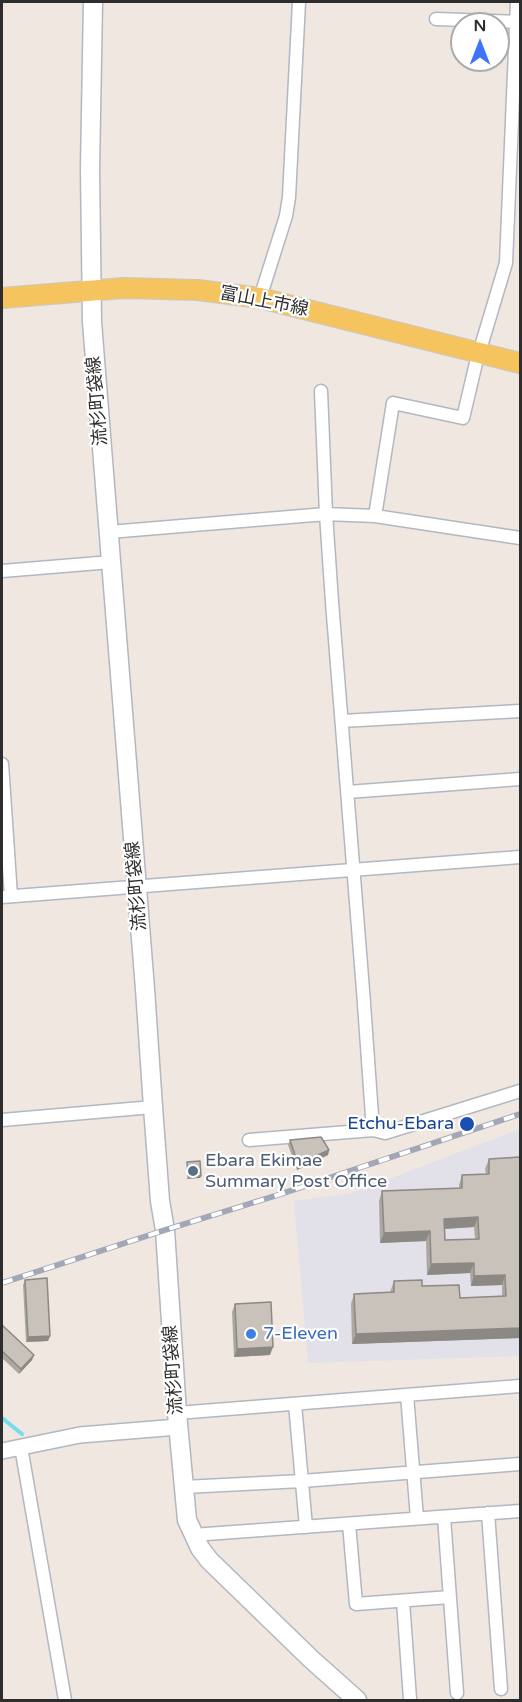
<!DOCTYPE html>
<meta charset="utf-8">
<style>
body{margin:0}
#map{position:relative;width:522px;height:1702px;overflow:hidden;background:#efe7e0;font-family:"Varela Round",sans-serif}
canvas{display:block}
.frame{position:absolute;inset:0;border:3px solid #2d2d2d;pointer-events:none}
.north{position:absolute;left:450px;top:12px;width:60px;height:60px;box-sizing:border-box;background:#fff;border:2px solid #ababab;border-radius:50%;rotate:0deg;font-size:16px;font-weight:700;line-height:24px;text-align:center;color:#2d2d2d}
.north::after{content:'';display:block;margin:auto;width:21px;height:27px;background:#3d73ff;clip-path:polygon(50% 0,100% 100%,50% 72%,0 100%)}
</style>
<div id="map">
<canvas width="522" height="1702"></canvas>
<div class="frame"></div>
<div class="north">N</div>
</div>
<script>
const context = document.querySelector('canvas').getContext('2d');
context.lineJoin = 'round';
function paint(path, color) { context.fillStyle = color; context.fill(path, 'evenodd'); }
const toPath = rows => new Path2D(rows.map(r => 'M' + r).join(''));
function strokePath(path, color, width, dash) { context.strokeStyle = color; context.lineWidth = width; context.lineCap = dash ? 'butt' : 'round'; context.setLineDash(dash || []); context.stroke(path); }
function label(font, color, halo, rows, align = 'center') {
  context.font = font + ' "Varela Round","Noto Sans JP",sans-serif'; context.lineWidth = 4.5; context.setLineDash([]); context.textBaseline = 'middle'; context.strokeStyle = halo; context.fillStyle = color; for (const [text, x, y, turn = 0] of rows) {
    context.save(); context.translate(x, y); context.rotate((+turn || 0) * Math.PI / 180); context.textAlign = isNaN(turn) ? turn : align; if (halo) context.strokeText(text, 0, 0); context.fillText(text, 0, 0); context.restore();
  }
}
paint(toPath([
 [520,1129,520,1356,308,1363,294,1201,352,1193]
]), '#e2e0e8');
strokePath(toPath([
 [2,1418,22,1434]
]), '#71dcf2', 4);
const minor = toPath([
 [436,19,520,22],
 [260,298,286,216,289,197,299,2],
 [321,391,326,514,332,602,363,990,373,1130],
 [375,516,393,403,463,418,476,363,506,263,517,2],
 [109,532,326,514,375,516,520,538],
 [2,571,111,562],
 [342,721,520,711],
 [2,764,11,896],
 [348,792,520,779],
 [2,897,520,857],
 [2,1120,153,1107],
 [249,1140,373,1130,385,1133,520,1091],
 [407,1395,417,1518],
 [295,1404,306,1527],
 [177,1413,520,1386],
 [21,1447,65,1700],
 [184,1487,302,1481,520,1464],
 [488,1513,501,1689],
 [444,1517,457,1693],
 [349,1524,356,1604,450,1597],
 [193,1535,520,1511],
 [403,1601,410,1699]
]);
const tertiary = toPath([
 [2,1451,80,1435,178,1427]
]);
const secondary = toPath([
 [93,2,90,169,92,322,145,989,153,1107,160,1201,165,1230,177,1413,187,1520,200,1548,209,1560,311,1659,357,1700]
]);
const primary = toPath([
 [2,298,124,288,198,290,260,298,520,363]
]);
strokePath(minor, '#b3b7c1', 15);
strokePath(tertiary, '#b3b7c1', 18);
strokePath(secondary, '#b3b7c1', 21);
strokePath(primary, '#c8c8c8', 22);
strokePath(minor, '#fff', 12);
strokePath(tertiary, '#fff', 15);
strokePath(secondary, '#fff', 18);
strokePath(primary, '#f5c45f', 20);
const rail = toPath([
 [2,1283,165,1230,281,1194,520,1114]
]);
strokePath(rail, '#a2a7b8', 6);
strokePath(rail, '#fff', 4, [11]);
paint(toPath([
 [290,1140,329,1150,328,1155,297,1170,288,1145],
 [489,1159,520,1338,352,1344,351,1304,354,1294,390,1292,394,1281,422,1286,460,1298,502,1296,502,1285,471,1286,470,1273,427,1275,426,1241,380,1243,379,1201,382,1191,459,1188,459,1185,462,1175,486,1174,485,1169],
 [474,1227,475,1239,445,1240,445,1229],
 [25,1280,50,1336,48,1341,26,1342,23,1285],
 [235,1304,270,1355,234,1357,232,1312],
 [2,1325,34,1355,32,1360,19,1374,2,1358]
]), '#aca7a1');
paint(toPath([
 [329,1150,328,1155,297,1170,298,1164],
 [188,1176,201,1176,200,1178,187,1179],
 [478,1217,474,1227,441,1229,444,1219],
 [430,1231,426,1241,380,1243,384,1233],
 [474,1263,470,1273,427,1275,431,1264],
 [505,1275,502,1285,471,1286,474,1276],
 [520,1328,520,1338,352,1344,356,1334],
 [50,1336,48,1341,26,1342,28,1337],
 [273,1347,270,1355,234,1357,237,1349],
 [34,1355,32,1360,19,1374,21,1369]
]), '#8c8883');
const building = toPath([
 [321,1137,329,1150,298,1164,290,1140,321,1137],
 [520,1157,520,1328,356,1334,354,1294,394,1292,394,1281,422,1280,422,1286,459,1285,460,1298,506,1296,505,1275,474,1276,474,1263,431,1264,430,1231,384,1233,382,1191,462,1188,462,1175,489,1174,489,1159,520,1157],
 [478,1217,479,1239,445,1240,444,1219,478,1217],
 [200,1161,201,1176,188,1176,187,1162,200,1161],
 [47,1278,50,1336,28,1337,25,1280,47,1278],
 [271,1302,273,1347,237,1349,235,1304,271,1302],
 [2,1325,34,1355,21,1369,2,1351,2,1325]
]);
paint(building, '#c8c2bb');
strokePath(building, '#8c8883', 1.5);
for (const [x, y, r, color] of [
 [467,1124,8,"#1a4fb4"],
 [193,1171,6,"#5c6f8a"],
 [251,1334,6,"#3f7fe0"]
]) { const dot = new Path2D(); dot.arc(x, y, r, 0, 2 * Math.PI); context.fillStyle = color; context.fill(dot); strokePath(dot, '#fff', 2); }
label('18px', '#2d2d2d', '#fff', [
 ["富山上市線",264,302,11],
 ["流杉町袋線",98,401,-95],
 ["流杉町袋線",137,886,-95],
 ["流杉町袋線",174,1370,-94]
]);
label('18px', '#164399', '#fff', [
 ["Etchu-Ebara",454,1124]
], 'right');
label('18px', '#4e5e75', '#fff', [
 ["Ebara Ekimae",205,1161],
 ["Summary Post Office",205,1182]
], 'left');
label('18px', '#366cbe', '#fff', [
 ["7-Eleven",263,1334]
], 'left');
</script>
